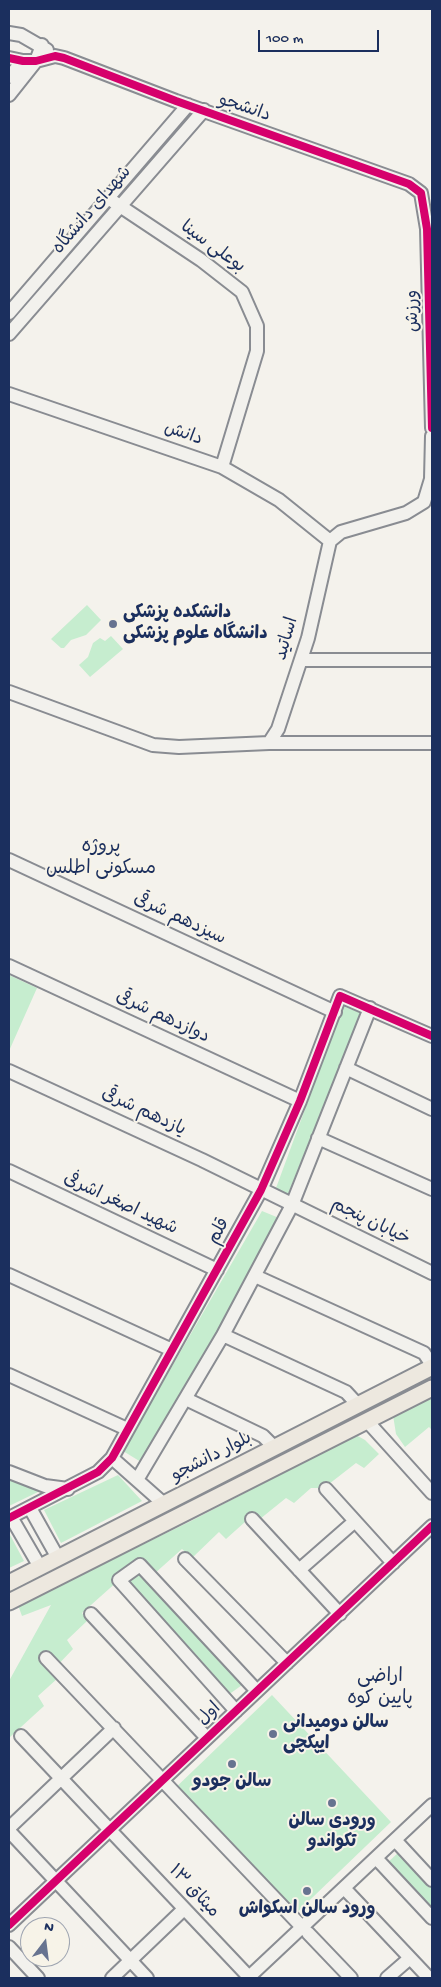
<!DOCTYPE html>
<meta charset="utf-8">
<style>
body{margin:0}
#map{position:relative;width:441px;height:1987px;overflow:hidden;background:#f4f2ec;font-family:"Gochi Hand",sans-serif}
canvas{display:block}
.frame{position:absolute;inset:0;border:10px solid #1b2f5e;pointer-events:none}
.north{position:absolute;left:20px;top:1917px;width:50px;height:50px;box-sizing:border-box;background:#f7f3e8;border:1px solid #9fa5b1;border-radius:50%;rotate:15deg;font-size:14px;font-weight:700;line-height:20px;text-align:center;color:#1b2f5e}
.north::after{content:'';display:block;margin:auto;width:18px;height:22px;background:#677390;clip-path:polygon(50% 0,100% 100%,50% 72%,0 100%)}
.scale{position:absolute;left:258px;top:30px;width:121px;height:22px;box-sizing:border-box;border:2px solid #1b2f5e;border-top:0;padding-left:6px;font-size:15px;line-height:18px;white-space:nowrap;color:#1b2f5e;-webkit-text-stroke:4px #f7f3e8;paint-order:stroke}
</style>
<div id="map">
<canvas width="441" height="1987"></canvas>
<div class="frame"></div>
<div class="north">N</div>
<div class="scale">100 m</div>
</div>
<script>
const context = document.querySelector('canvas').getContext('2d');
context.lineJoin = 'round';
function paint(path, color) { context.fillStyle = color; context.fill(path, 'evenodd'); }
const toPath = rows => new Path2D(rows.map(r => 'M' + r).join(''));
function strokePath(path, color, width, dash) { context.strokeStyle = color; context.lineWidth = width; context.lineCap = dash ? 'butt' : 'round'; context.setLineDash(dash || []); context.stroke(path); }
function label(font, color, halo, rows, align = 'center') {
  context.font = font + ' "Gochi Hand","Playpen Sans Arabic",sans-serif'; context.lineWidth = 4; context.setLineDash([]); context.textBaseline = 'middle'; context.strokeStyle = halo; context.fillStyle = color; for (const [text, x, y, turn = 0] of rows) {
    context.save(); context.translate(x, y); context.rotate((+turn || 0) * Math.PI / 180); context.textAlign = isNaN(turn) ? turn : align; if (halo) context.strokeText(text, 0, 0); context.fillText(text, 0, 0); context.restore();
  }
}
paint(toPath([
 [87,605,101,620,86,635,71,640,64,648,61,648,51,639],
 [111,636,123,649,90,677,79,665,88,657,93,643,100,638,105,641],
 [9,975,37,988,9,1051],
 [343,1006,361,1013,288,1194,283,1194,276,1188],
 [262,1211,279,1218,255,1267,141,1462,123,1451],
 [432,1374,432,1379,9,1596,9,1590],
 [432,1395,432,1430,429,1427,405,1447,396,1434,393,1415],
 [356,1435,365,1440,379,1454,364,1468,356,1463,329,1484,318,1488,311,1488,294,1503,286,1498,260,1519,255,1513,226,1539,219,1532,192,1558,182,1549,154,1574,137,1564,82,1613,87,1621,67,1640,73,1649,52,1671,58,1678,38,1696,44,1706,9,1738,9,1681,51,1605,22,1616,18,1605,191,1521],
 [9,1475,38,1488,38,1492,9,1506],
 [118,1475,142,1501,61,1543,44,1510],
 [9,1533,24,1561,9,1568],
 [138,1570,245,1683,228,1695,126,1582],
 [272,1695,391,1822,288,1921,170,1793],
 [399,1852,432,1887,432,1912,386,1864]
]), '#c6edcf');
const minor = toPath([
 [9,33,21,35,47,50],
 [9,58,23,61,36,61,55,56,64,58,176,101,409,184,421,193,427,229,432,428],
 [9,77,23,61],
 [9,95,36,61,42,45],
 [108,198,201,260,242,292,257,326,257,351,222,467],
 [9,313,188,105],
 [9,334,204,110],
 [9,394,222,467,279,500,330,541],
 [330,541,341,532,406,513,424,502,431,479,432,436],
 [301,660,432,660],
 [9,692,153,745,179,747,269,743,432,743],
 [269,743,278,729,308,638,330,541],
 [9,860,335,1012],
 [9,966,300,1101],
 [346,1068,432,1109],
 [9,1071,202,1160,432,1273],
 [318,1138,432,1189],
 [9,1171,217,1270],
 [9,1275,172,1350],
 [255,1276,424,1353,432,1365],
 [223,1335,346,1392,358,1405],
 [9,1375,127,1429],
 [186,1399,263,1436,275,1448],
 [367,1421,432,1493],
 [112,1458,164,1504],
 [9,1472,45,1486,68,1489],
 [137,1480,223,1335,292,1205,370,1008],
 [326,1489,393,1563],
 [30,1508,58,1558],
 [11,1517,40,1567],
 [9,1518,98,1472,112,1458,261,1190,300,1101,340,996,432,1036],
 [252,1519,340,1614],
 [185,1559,287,1663],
 [299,1570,355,1521],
 [91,1614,207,1738],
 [46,1658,302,1927],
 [236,1711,119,1580,140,1565,257,1691],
 [21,1736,250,1978],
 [9,1828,114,1728],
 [9,1831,147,1978],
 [395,1840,432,1880],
 [376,1858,432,1918],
 [344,1888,429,1978],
 [9,1925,432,1526],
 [308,1933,351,1978],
 [9,1947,38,1978],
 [249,1977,432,1805],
 [112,1978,184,1909],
 [387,1978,410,1958]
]);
const major = toPath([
 [9,1583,432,1367],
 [9,1602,432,1388]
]);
strokePath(minor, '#898c92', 16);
strokePath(major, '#898c92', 19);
strokePath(minor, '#f2f1ed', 12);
strokePath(major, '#ede8df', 15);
strokePath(toPath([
 [9,58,23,61,36,61,55,56,64,58,176,101,409,184,421,193,427,229,432,428],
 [9,1518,98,1472,112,1458,261,1190,300,1101,340,996,432,1036],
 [9,1925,432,1526]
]), '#d6006c', 8);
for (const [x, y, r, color] of [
 [113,624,5,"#677390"],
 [273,1734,5,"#677390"],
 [232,1764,5,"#677390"],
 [332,1803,5,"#677390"],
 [307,1891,5,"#677390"]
]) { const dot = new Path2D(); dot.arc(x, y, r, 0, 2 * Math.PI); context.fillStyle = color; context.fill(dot); strokePath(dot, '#f7f3e8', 2); }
label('18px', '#1b2f5e', '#f7f3e8', [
 ["دانشجو",244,109,19],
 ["شهدای دانشگاه",93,211,-49],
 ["بوعلی سینا",212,248,36],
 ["ورزش",414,311,-91],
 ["دانش",183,435,19],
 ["اساتید",288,639,-74],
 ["سیزدهم شرقی",179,920,25],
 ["دوازدهم شرقی",162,1018,25],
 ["یازدهم شرقی",143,1113,25],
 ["شهید اصغر اشرفی",120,1205,25],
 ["خیابان پنجم",370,1223,26],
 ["قلم",220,1232,-61],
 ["بلوار دانشجو",212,1458,-27],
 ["اول",210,1715,-44],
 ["میثاق ۱۳",193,1892,47]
]);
label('bold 18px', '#1b2f5e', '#f7f3e8', [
 ["دانشکده پزشکی",123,614,"left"],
 ["دانشگاه علوم پزشکی",123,635,"left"],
 ["سالن دومیدانی",283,1724,"left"],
 ["ایپکچی",283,1745,"left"],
 ["سالن جودو",232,1783],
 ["ورودی سالن",332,1822],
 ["تکواندو",332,1843],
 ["ورود سالن اسکواش",307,1910]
]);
label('19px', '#1b2f5e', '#f7f3e8', [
 ["پروژه",101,848],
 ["مسکونی اطلس",101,870],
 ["اراضی",380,1678],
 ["پایین کوه",380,1700]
]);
</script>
